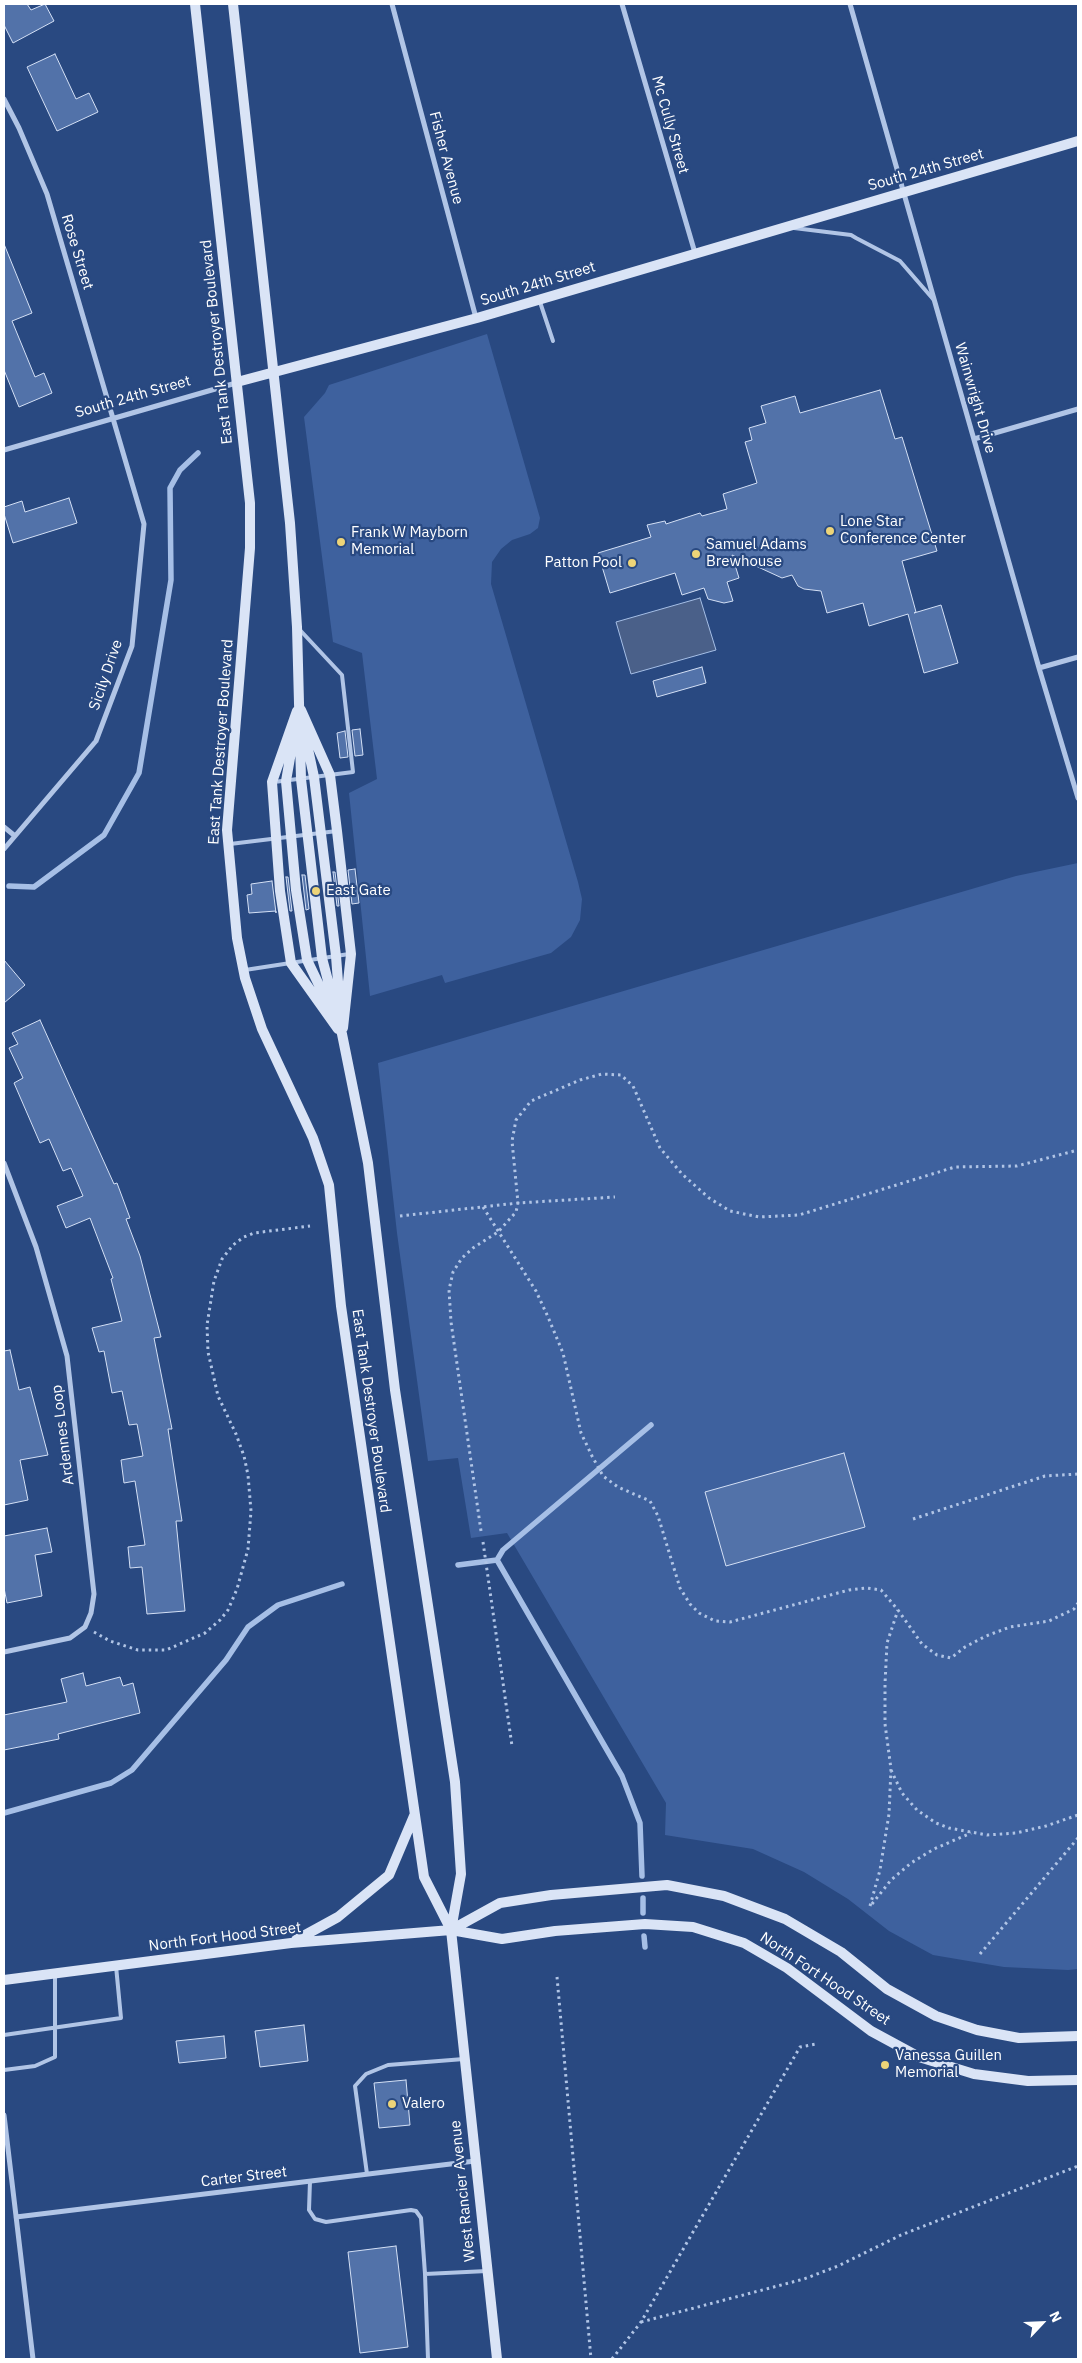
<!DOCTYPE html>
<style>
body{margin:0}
#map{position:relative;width:1082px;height:2363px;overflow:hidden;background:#294981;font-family:"IBM Plex Sans",sans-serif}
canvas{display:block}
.frame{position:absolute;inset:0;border:5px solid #fff;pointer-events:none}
.north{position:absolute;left:1017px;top:2298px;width:50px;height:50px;-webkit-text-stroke:4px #294981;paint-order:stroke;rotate:65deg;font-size:14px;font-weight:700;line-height:20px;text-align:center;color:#fff}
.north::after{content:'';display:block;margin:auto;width:18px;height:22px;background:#fff;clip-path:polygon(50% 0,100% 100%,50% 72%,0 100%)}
</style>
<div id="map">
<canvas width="1082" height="2363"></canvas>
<div class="frame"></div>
<div class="north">N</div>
</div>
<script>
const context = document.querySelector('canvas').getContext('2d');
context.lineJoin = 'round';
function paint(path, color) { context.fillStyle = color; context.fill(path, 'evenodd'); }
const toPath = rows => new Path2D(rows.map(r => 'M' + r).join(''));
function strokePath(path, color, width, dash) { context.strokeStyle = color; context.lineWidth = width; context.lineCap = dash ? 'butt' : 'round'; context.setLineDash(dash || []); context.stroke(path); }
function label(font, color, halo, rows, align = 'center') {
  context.font = font + ' "IBM Plex Sans",sans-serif'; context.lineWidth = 4.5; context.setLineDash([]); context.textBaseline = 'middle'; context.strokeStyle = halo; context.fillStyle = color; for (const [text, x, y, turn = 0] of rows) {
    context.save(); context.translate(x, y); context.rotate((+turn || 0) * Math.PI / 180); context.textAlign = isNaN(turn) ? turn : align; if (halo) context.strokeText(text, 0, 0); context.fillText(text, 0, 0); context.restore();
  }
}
paint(toPath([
 [487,334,540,518,538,528,530,534,512,540,501,549,492,562,491,584,578,882,582,899,580,920,571,937,551,953,445,983,442,975,370,996,349,793,377,779,362,653,333,642,304,417,325,393,329,385],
 [1078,863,1078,1969,1068,1970,1004,1967,933,1955,889,1931,848,1899,804,1872,753,1849,665,1835,666,1803,507,1533,471,1538,458,1458,428,1461,397,1233,378,1063,1016,876]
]), '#3e619e');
const water = toPath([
 [700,598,716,650,631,674,616,622,700,598]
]);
paint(water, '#4a6089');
strokePath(water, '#a6bfe6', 1);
strokePath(toPath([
 [9,886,34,887,104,835,139,773,171,580,170,488,180,470,198,453],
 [497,1560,503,1550,651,1425],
 [458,1565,497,1560,622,1776,640,1823,642,1876],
 [4,1813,111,1783,132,1770,226,1660,248,1627,278,1605,342,1584],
 [643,1898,643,1913],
 [644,1936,645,1947]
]), '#a6bfe6', 5.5);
const building = toPath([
 [4,4,27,4,31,10,45,4,54,21,13,43,4,25,4,4],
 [55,54,76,99,89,93,98,112,57,131,27,67,55,54],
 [4,244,32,313,12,321,35,377,44,373,52,393,19,407,4,370,4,244],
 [880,390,895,439,902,437,937,551,902,561,916,612,914,613,941,605,958,663,924,673,908,614,869,626,863,603,827,613,821,591,804,589,798,586,792,575,782,578,732,555,739,578,727,582,733,601,724,603,708,599,704,588,682,595,675,573,610,593,598,553,651,537,647,525,665,521,666,524,700,513,702,516,727,509,723,494,757,483,745,442,752,440,749,428,766,423,761,406,795,396,800,413,880,390],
 [69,498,77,523,13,543,4,514,4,507,22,501,25,512,69,498],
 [702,667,706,683,657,697,653,681,702,667],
 [360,729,363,755,355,756,352,730,360,729],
 [345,731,348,757,340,758,337,733,345,731],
 [355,869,359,903,352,904,348,870,355,869],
 [333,872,335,872,339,906,337,906,333,872],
 [302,875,305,875,309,909,306,910,302,875],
 [286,877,288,877,292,911,290,911,286,877],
 [272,881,276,913,276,911,249,913,247,895,252,894,251,884,272,881],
 [4,960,25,985,4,1003,4,960],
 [40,1020,114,1184,117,1183,130,1218,126,1219,140,1256,161,1337,154,1338,172,1429,168,1429,182,1521,176,1521,185,1611,147,1614,142,1567,130,1568,128,1547,145,1545,135,1481,124,1483,121,1460,143,1456,137,1424,129,1425,122,1391,112,1393,104,1351,99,1352,92,1328,122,1321,111,1279,113,1278,90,1218,66,1228,57,1206,83,1196,71,1168,63,1171,49,1139,40,1143,14,1083,23,1078,9,1048,18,1044,12,1033,40,1020],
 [10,1350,19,1390,30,1387,48,1455,20,1460,28,1500,4,1505,4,1351,10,1350],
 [844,1453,865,1527,726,1566,705,1492,844,1453],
 [47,1528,52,1552,35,1555,42,1596,7,1603,4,1588,4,1536,47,1528],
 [83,1673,86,1686,120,1677,123,1686,133,1683,140,1713,58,1734,59,1739,4,1750,4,1715,67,1702,61,1679,83,1673],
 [304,2025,308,2061,260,2067,255,2031,304,2025],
 [224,2036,226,2058,179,2063,176,2041,224,2036],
 [406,2080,410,2125,379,2128,374,2083,406,2080],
 [396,2246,408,2347,360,2353,348,2252,396,2246]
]);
paint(building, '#5272a9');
strokePath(building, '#d4e0f5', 1);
strokePath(toPath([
 [483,1207,536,1291,548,1317,563,1353,581,1433,592,1456,603,1476,618,1487,650,1501,658,1516,680,1588,690,1604,699,1613,715,1621,730,1622,849,1590,867,1588,881,1590,898,1610,922,1644,937,1655,951,1658,965,1647,986,1636,1010,1627,1049,1621,1074,1609,1078,1603],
 [400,1216,518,1203,615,1197],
 [913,1519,1045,1476,1078,1474],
 [481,1531,451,1322,449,1290,453,1272,462,1258,473,1248,498,1232,516,1212,518,1203,512,1141,516,1120,531,1101,580,1080,602,1074,621,1075,633,1086,660,1148,682,1174,709,1198,730,1211,759,1217,799,1215,955,1167,1017,1166,1078,1150],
 [483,1542,512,1746],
 [94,1632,110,1641,138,1650,166,1650,205,1633,220,1620,228,1610,237,1589,248,1549,251,1511,248,1475,244,1456,236,1434,218,1396,208,1352,207,1325,214,1281,222,1259,233,1245,244,1237,254,1233,310,1226],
 [891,1770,902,1793,917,1810,936,1823,949,1828,987,1835,1016,1833,1046,1826,1078,1815],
 [872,1904,891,1880,911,1863,934,1849,971,1833],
 [870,1906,880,1870,889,1814,891,1769,885,1724,885,1684,887,1643,898,1610],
 [980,1954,1078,1838],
 [557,1977,591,2359],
 [641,2322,804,2279,838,2266,901,2235,1078,2166],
 [612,2359,641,2322,800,2047,816,2044]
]), '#b1c5e6', 3, [2.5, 4]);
strokePath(toPath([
 [794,228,851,235,856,238,900,261,933,299],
 [540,302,553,341],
 [274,782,353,772,342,675,299,629],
 [230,844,337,831],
 [245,970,349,954],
 [4,2035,121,2018,116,1966],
 [4,2070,35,2066,55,2057,55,1975],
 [367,2174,355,2086,366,2074,388,2065,464,2059],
 [310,2181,309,2210,315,2219,326,2222,411,2210,416,2211,421,2218,425,2274,487,2271],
 [425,2274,428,2359]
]), '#b1c5e6', 4);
strokePath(toPath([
 [392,4,476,318],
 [622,4,695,253],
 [850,4,1039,668,1078,798],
 [4,99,19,128,47,194,144,524,132,646,96,741,4,849],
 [974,439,1078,409],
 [4,450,236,383],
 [1039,668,1078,657],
 [4,827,15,836],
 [4,1163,36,1247,67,1356,94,1594,91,1613,85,1627,70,1638,4,1652],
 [4,2115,33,2359],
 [16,2217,475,2161]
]), '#b1c5e6', 5);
strokePath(toPath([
 [195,4,250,503,250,548,227,830,237,938,245,978,262,1029,313,1138,329,1185,341,1306,424,1877,451,1930],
 [233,4,290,523,297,627,301,779,322,958,342,1034,368,1163,395,1390,455,1782,461,1874,451,1930,497,2359],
 [237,382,477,318,1078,141],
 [301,710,330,775,337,831,351,954,343,1028],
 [297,711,272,782,280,891,291,963,338,1029],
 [304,730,314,777,336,956,340,1008],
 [294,735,286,781,296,890,307,960,330,1008],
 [451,1930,500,1903,551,1895,667,1885,724,1896,785,1919,841,1952,887,1989,936,2016,977,2030,1019,2038,1078,2036],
 [296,1940,338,1917,389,1875,414,1816],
 [4,1980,291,1943,451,1930,502,1939,555,1931,645,1924,693,1927,744,1943,787,1968,871,2031,919,2057,974,2074,1028,2081,1078,2080]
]), '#dae4f6', 10);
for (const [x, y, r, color] of [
 [830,531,5,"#edd478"],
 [341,542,5,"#edd478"],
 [696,554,5,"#edd478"],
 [632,563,5,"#edd478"],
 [316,891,5,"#edd478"],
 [885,2065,5,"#edd478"],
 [392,2104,5,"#edd478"]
]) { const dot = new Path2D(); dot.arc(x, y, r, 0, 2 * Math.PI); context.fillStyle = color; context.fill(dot); strokePath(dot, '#294981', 2); }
label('15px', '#fff', '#294981', [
 ["Mc Cully Street",670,125,74],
 ["Fisher Avenue",446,158,75],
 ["South 24th Street",926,170,-16],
 ["Rose Street",77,252,73],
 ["South 24th Street",538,284,-17],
 ["East Tank Destroyer Boulevard",217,342,-96],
 ["South 24th Street",133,397,-16],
 ["Wainwright Drive",975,398,74],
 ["Sicily Drive",106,675,-71],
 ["East Tank Destroyer Boulevard",221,742,-86],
 ["East Tank Destroyer Boulevard",371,1411,82],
 ["Ardennes Loop",63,1435,-97],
 ["North Fort Hood Street",225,1937,-7],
 ["North Fort Hood Street",825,1979,34],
 ["Carter Street",244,2177,-7],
 ["West Rancier Avenue",463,2191,-96]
]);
label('15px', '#fff', '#294981', [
 ["Lone Star",840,522],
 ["Conference Center",840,539],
 ["Frank W Mayborn",351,533],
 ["Memorial",351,550],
 ["Samuel Adams",706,545],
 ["Brewhouse",706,562],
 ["Patton Pool",622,563,"right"],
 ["East Gate",326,891],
 ["Vanessa Guillen",895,2056],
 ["Memorial",895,2073],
 ["Valero",402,2104]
], 'left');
</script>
